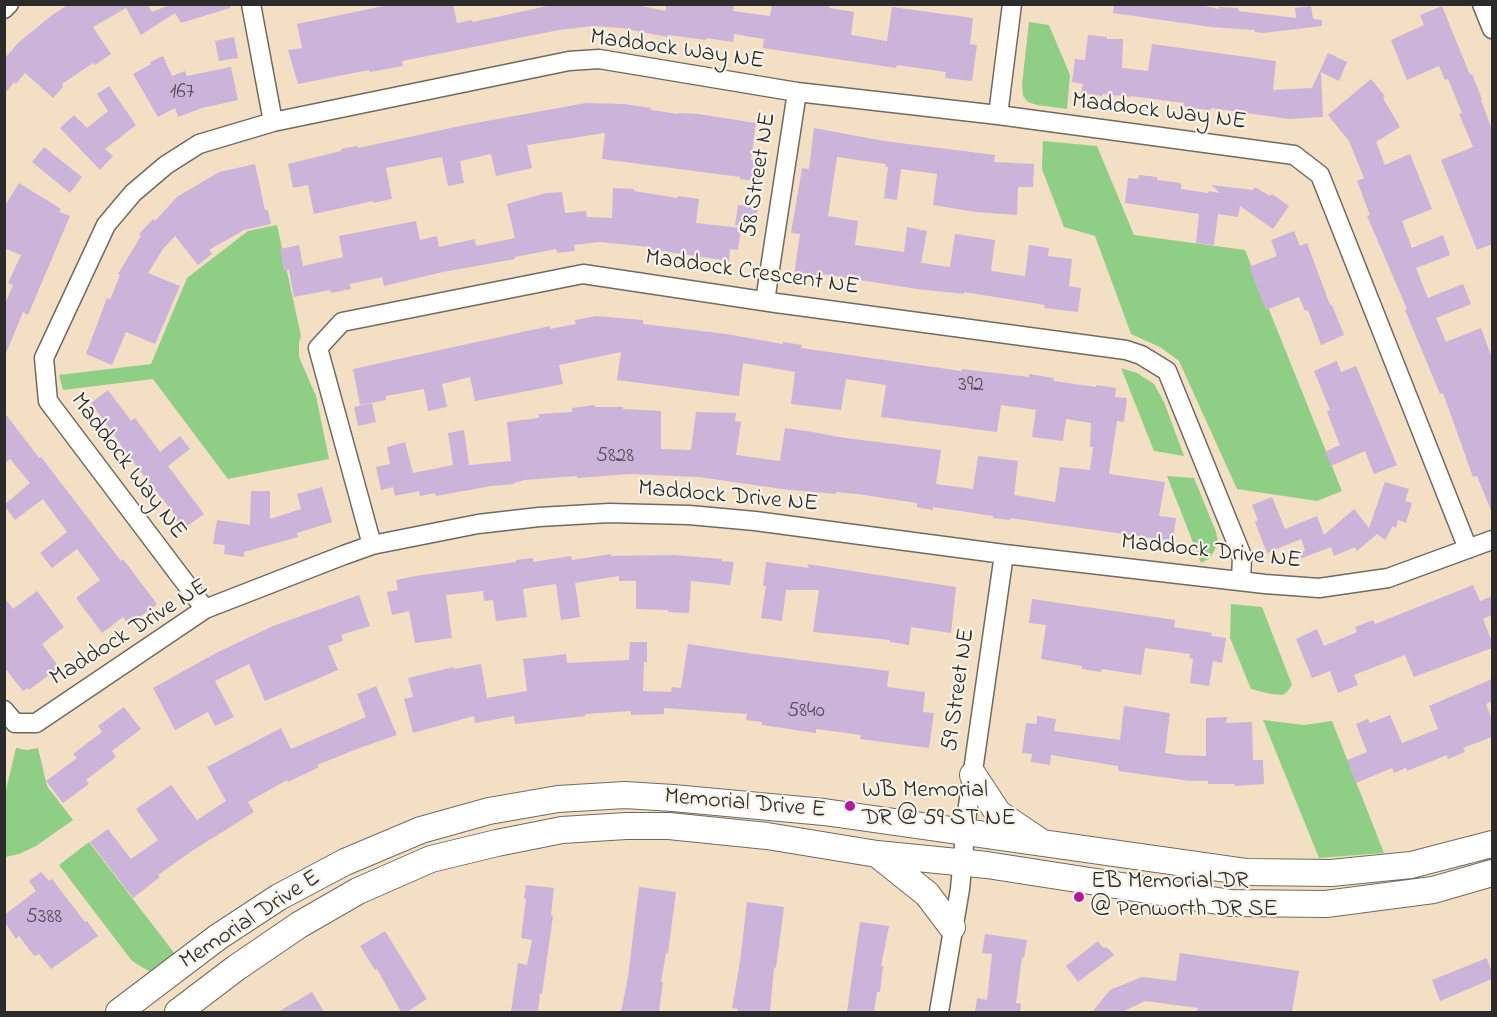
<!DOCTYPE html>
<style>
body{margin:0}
#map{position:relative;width:1497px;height:1017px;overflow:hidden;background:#f3dfc3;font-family:"Indie Flower",sans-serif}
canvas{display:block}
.frame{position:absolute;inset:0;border:6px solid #2b2b2b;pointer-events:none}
</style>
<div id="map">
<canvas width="1497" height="1017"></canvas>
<div class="frame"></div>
</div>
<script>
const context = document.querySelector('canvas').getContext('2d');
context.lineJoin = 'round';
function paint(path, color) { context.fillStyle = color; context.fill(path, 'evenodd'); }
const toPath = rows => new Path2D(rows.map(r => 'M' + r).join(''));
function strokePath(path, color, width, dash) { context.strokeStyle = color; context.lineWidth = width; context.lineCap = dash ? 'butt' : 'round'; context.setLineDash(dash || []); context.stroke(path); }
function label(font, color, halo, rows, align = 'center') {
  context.font = font + ' "Indie Flower",sans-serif'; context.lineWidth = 4.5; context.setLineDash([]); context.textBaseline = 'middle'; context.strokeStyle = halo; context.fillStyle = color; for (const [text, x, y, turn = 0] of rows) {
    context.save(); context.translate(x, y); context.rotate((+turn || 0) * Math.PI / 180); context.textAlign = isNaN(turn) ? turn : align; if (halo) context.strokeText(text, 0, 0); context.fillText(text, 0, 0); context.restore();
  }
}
paint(toPath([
 [1029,22,1049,25,1070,75,1067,109,1037,105,1028,102,1023,96,1022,85],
 [1043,141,1097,146,1134,235,1245,250,1342,491,1317,501,1237,489,1179,361,1160,347,1131,334,1095,236,1064,227,1042,169],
 [277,225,301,336,299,343,299,357,316,396,329,459,228,479,153,379,63,390,59,375,151,364,187,278,248,231],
 [1121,368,1137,373,1154,384,1164,402,1184,456,1154,451],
 [1167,476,1194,478,1216,532,1218,542,1214,551,1209,559,1201,563],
 [1231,604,1262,607,1292,685,1287,692,1282,695,1271,694,1251,689,1230,638],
 [1263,720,1304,725,1332,721,1384,853,1319,858],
 [16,748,27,750,38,748,47,786,73,820,36,846,19,854,5,857,5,794],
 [89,842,175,954,152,973,132,961,59,865]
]), '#8fcf85');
paint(toPath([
 [69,4,147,4,152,12,172,4,230,4,230,8,181,23,175,13,141,35,126,8,93,27,111,54,95,65,93,63,62,84,63,87,53,98,25,73,16,84,14,82,4,95,4,59,18,43,51,16],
 [393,4,453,4,457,23,472,20,473,22,557,4,632,4,666,11,666,4,734,4,733,11,770,16,772,4,829,4,829,8,854,12,851,35,887,41,892,7,973,18,970,44,977,45,972,81,945,78,946,72,897,65,896,68,763,48,764,39,734,34,733,42,706,38,706,40,668,35,667,37,622,28,593,26,559,30,402,61,403,66,370,72,369,70,298,84,288,50,302,48,297,24],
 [1114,4,1194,4,1219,9,1219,7,1238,8,1238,11,1296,18,1295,8,1311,6,1313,19,1322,20,1322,26,1263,33,1255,32,1255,30,1211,27,1113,13],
 [1442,6,1470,75,1472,74,1482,99,1481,100,1492,130,1492,244,1477,250,1441,160,1473,147,1459,114,1462,113,1448,79,1445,80,1439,66,1407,80,1391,40,1424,25,1420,15],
 [1088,35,1107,37,1107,39,1123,39,1122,68,1148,71,1152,44,1276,61,1273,90,1312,88,1328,53,1347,62,1339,81,1321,72,1323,117,1289,119,1211,108,1211,110,1200,109,1183,106,1184,103,1131,96,1131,97,1103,94,1102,96,1081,93,1083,84,1072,82,1075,59,1085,60],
 [234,37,238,58,219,61,215,41],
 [163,56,172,76,185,71,187,76,231,67,238,100,202,108,178,117,175,108,158,117,133,74,151,64,150,62],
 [1371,79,1385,96,1383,98,1400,127,1376,142,1385,165,1410,154,1432,209,1402,221,1412,248,1443,235,1450,255,1416,268,1428,298,1463,284,1471,304,1436,318,1446,342,1481,328,1492,358,1492,513,1477,476,1473,477,1443,393,1440,394,1405,310,1407,309,1367,216,1370,215,1357,181,1364,178,1349,141,1328,115],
 [109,86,136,125,105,149,113,156,100,170,60,128,74,115,87,128,108,111,97,94],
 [586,103,624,104,651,108,651,110,678,114,679,113,698,114,756,123,751,160,762,161,759,182,740,179,740,177,602,159,605,133,527,145,532,168,496,176,491,154,460,161,464,183,448,186,442,157,386,168,392,199,373,203,373,201,314,214,308,185,293,188,288,164,341,151,341,149,357,146,358,148,465,125],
 [814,128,884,141,995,155,994,162,1034,164,1033,187,1018,187,1017,215,976,212,933,205,937,174,901,169,897,200,884,198,888,167,885,167,886,164,837,157,828,216,858,221,855,245,904,252,907,227,927,231,921,263,950,267,955,234,995,240,991,271,1025,276,1029,245,1049,248,1048,256,1072,259,1069,286,1081,288,1078,312,1044,308,1045,305,964,292,964,294,917,289,821,274,820,278,794,275,800,234,791,233,802,168,809,169],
 [44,147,82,177,70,193,32,162],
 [255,164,265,210,268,210,271,224,244,230,209,250,212,254,198,265,175,236,163,249,148,273,180,286,155,344,126,332,112,365,86,354,107,298,110,300,120,275,118,274,141,236,139,234,153,219,155,221,177,197,219,172],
 [1139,175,1157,177,1157,180,1181,183,1181,189,1208,193,1209,191,1220,193,1211,185,1253,190,1255,187,1270,196,1272,194,1289,206,1273,229,1240,206,1238,217,1218,214,1214,245,1196,243,1199,214,1125,203,1128,178,1138,179],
 [19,183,61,209,59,212,70,216,28,315,23,312,5,356,4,306,13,285,8,283,21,255,4,248,4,207],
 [613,188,634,189,634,191,677,198,678,196,699,199,696,223,741,228,738,250,730,249,729,261,649,249,649,247,599,242,574,245,575,251,557,253,556,249,515,257,515,259,443,272,384,286,382,277,350,284,351,289,331,293,330,290,294,297,289,270,284,271,280,249,299,245,303,266,343,257,339,236,416,221,420,240,437,236,439,247,475,239,476,246,515,238,507,204,546,193,562,192,565,213,586,211,587,217,612,218],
 [738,205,758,208,754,228,735,225],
 [1294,231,1300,246,1307,243,1330,305,1332,305,1344,335,1321,345,1308,310,1305,311,1299,297,1266,310,1249,267,1277,256,1271,240],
 [596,316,643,320,643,324,726,334,783,344,783,342,802,345,801,348,961,371,962,369,1029,377,1029,374,1054,378,1053,381,1096,387,1096,385,1116,388,1115,397,1127,398,1124,422,1117,421,1109,474,1165,482,1159,516,1176,518,1173,541,1010,518,1010,520,993,518,993,516,933,507,933,510,917,507,917,503,857,494,836,492,836,494,782,489,699,477,630,474,577,478,577,476,524,480,514,483,514,484,491,486,436,496,435,493,420,496,419,491,395,496,393,487,381,490,376,467,390,464,387,447,405,442,413,473,453,465,448,433,464,430,469,465,511,461,507,422,539,418,539,414,572,412,572,408,595,405,595,407,623,407,623,409,661,411,661,449,691,450,696,412,736,413,735,421,741,422,736,455,780,461,785,428,807,431,845,438,941,450,936,484,973,489,978,456,1018,461,1014,495,1055,502,1060,467,1090,470,1093,447,1090,447,1091,423,1066,419,1063,441,1032,437,1036,410,1001,405,997,432,881,417,886,385,846,379,841,410,791,404,795,372,743,363,739,396,617,380,621,352,559,365,563,384,512,394,475,401,470,377,442,384,447,407,428,411,424,389,386,396,386,400,360,405,353,369,550,326,550,329,576,324,575,320],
 [1337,361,1341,372,1356,366,1397,465,1374,474,1365,451,1331,466,1325,452,1340,445,1327,412,1330,410,1314,371],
 [108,390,131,421,135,418,160,452,180,436,190,449,168,466,204,514,183,529,173,516,175,515,133,462,91,403],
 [372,403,376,422,358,426,354,407],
 [4,412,39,458,41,457,121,561,123,559,157,604,129,625,123,617,102,633,76,598,100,580,77,549,52,568,40,553,67,532,43,499,15,520,4,505,30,483,10,459,4,464],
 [1385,482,1409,489,1405,501,1412,503,1406,523,1398,520,1396,528,1393,526,1385,540,1377,534,1357,551,1355,547,1334,556,1331,547,1297,560,1296,558,1305,550,1301,539,1267,553,1255,522,1258,520,1252,505,1272,497,1285,529,1317,516,1324,535,1354,509,1369,528],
 [322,487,332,522,297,533,298,537,244,552,244,557,224,554,225,545,213,544,217,520,250,525,251,491,270,491,270,519,301,509,297,494],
 [611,554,611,556,674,555,722,559,722,561,734,562,730,585,691,581,689,613,668,612,668,610,636,609,636,581,619,581,619,576,575,583,580,617,561,620,556,584,523,589,527,617,496,621,493,600,484,601,483,591,446,595,452,638,415,643,409,611,392,615,387,592,398,590,396,580,415,576,516,562,516,560,533,558,533,562,571,556,572,560],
 [766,562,809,568,807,564,956,587,951,633,911,627,909,645,890,642,890,640,813,632,819,590,786,590,782,621,761,618,766,586,763,586],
 [1473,585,1480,601,1492,596,1492,615,1483,619,1492,642,1492,648,1414,677,1405,655,1354,675,1358,685,1338,693,1330,671,1312,678,1296,639,1317,629,1324,646,1357,632,1355,627,1373,620,1375,624],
 [37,591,64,627,42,644,59,667,29,690,28,688,23,691,4,667,4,597,13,609],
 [359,595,370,626,341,635,343,641,328,646,338,670,265,701,249,664,215,681,234,717,215,726,208,712,175,730,153,688,216,653,273,626],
 [1032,599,1175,620,1174,627,1212,633,1211,636,1226,638,1222,663,1213,661,1209,686,1190,683,1193,659,1189,658,1190,654,1145,648,1141,675,1102,669,1101,672,1082,669,1082,666,1041,659,1046,625,1029,623],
 [630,642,647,642,647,662,644,662,643,691,671,692,672,687,681,688,688,644,754,654,889,671,887,687,925,692,923,712,934,713,929,748,860,739,861,735,816,729,816,733,762,725,762,722,746,720,747,714,664,708,664,714,631,715,631,711,585,714,585,716,515,724,514,716,475,723,474,716,413,733,404,699,413,697,408,678,454,667,454,669,481,664,487,698,527,691,523,659,566,654,567,663,629,660],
 [1492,679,1492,701,1486,704,1492,720,1492,737,1463,748,1465,752,1448,759,1447,755,1407,771,1406,768,1394,773,1392,768,1356,783,1347,760,1367,752,1356,724,1368,719,1370,723,1390,715,1402,743,1438,729,1429,706],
 [376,686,397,735,362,747,317,765,319,767,288,782,287,780,248,802,254,812,192,851,158,875,160,877,133,898,90,842,108,829,131,859,158,840,136,809,152,798,171,785,197,820,226,801,207,767,281,728,291,749,366,717,357,694],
 [1124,706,1170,713,1165,753,1178,755,1206,756,1206,718,1227,717,1226,723,1252,722,1253,760,1263,760,1264,784,1235,786,1235,784,1208,784,1208,781,1190,781,1118,771,1118,766,1051,755,1050,765,1031,762,1032,754,1022,753,1026,723,1037,724,1037,716,1056,719,1054,731,1120,740],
 [124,707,141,729,112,751,116,757,86,780,89,784,63,803,46,781,77,758,73,754,102,732,98,726],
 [41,872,49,881,52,879,85,922,87,921,98,936,51,969,39,954,34,956,19,936,16,939,4,921,4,915,36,891,29,881],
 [526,885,554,888,551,915,553,916,542,994,540,993,538,1012,511,1012,518,963,527,965,532,940,521,938,526,899,524,899],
 [639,887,676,892,668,953,666,953,661,982,663,982,659,1012,621,1012,628,977],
 [747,902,784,907,776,968,774,967,770,1012,737,1012,738,1009,732,1008,740,962],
 [860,922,889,926,881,966,883,966,880,992,877,992,874,1012,847,1012],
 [385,931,427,999,407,1012,401,1012,377,969,375,970,360,946],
 [985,934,1027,940,1024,958,1022,957,1016,1003,1021,1004,1020,1012,975,1012,977,998,987,1000,992,954,982,953],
 [1098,941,1102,947,1108,948,1114,955,1078,982,1066,966],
 [1180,953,1299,971,1292,1012,1197,1012,1198,1008,1145,1001,1122,1012,1092,1012,1110,990,1142,977,1176,981],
 [1487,958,1492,973,1492,979,1440,1001,1432,980],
 [312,992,324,1012,278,1012]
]), '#ccb3da');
const minor = toPath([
 [251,4,273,122],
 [1482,4,1492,29],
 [4,9,9,4],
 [998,115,1012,4],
 [765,301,797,92],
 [372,545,318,348,342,322,583,274,776,303,1126,350,1141,355,1167,371,1242,556,1241,581],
 [205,609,48,401,44,358,106,225,133,193,166,165,199,144,273,122,569,61,599,59,797,92,998,115,1294,155,1320,175,1468,549],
 [4,710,15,723,36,723,205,609,344,555,372,545,478,524,539,517,609,513,689,515,755,521,1004,554,1265,584,1319,588,1388,578,1492,540],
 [939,1012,960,889,967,813,1004,554]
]);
const secondary = toPath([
 [973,775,998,813,1041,842],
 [877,854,927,894,952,927],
 [119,1012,218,937,279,897,345,862,421,830,489,811,558,799,625,795,673,798,824,812,1247,872,1331,873,1411,865,1492,844],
 [178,1012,236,968,299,925,358,891,431,859,497,843,562,830,626,826,669,826,767,836,877,854,987,865,1231,903,1326,904,1433,890,1492,873]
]);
strokePath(minor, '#716a60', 21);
strokePath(secondary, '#716a60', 28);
strokePath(minor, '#fff', 18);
strokePath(secondary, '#fff', 26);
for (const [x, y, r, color] of [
 [850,806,6,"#b5179e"],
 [1079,897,6,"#b5179e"]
]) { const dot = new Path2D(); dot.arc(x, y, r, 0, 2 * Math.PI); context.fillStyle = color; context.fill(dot); strokePath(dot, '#f7f3e8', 2); }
label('21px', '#534d57', null, [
 ["167",182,94],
 ["392",971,387],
 ["5828",615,458],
 ["5840",806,713],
 ["5388",44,919]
]);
label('24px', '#2b2b2b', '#f7f3e8', [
 ["Maddock Way NE",677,51,8],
 ["Maddock Way NE",1159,113,7],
 ["58 Street NE",760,175,-81],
 ["Maddock Crescent NE",752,274,8],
 ["Maddock Way NE",127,467,53],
 ["Maddock Drive NE",728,498,5],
 ["Maddock Drive NE",1211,553,6],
 ["Maddock Drive NE",130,634,-32],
 ["59 Street NE",960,690,-82],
 ["Memorial Drive E",745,805,5],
 ["Memorial Drive E",251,921,-33]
]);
label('24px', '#2b2b2b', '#f7f3e8', [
 ["WB Memorial",862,792],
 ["DR @ 59 ST NE",862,820],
 ["EB Memorial DR",1091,883],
 ["@ Penworth DR SE",1091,911]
], 'left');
</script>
